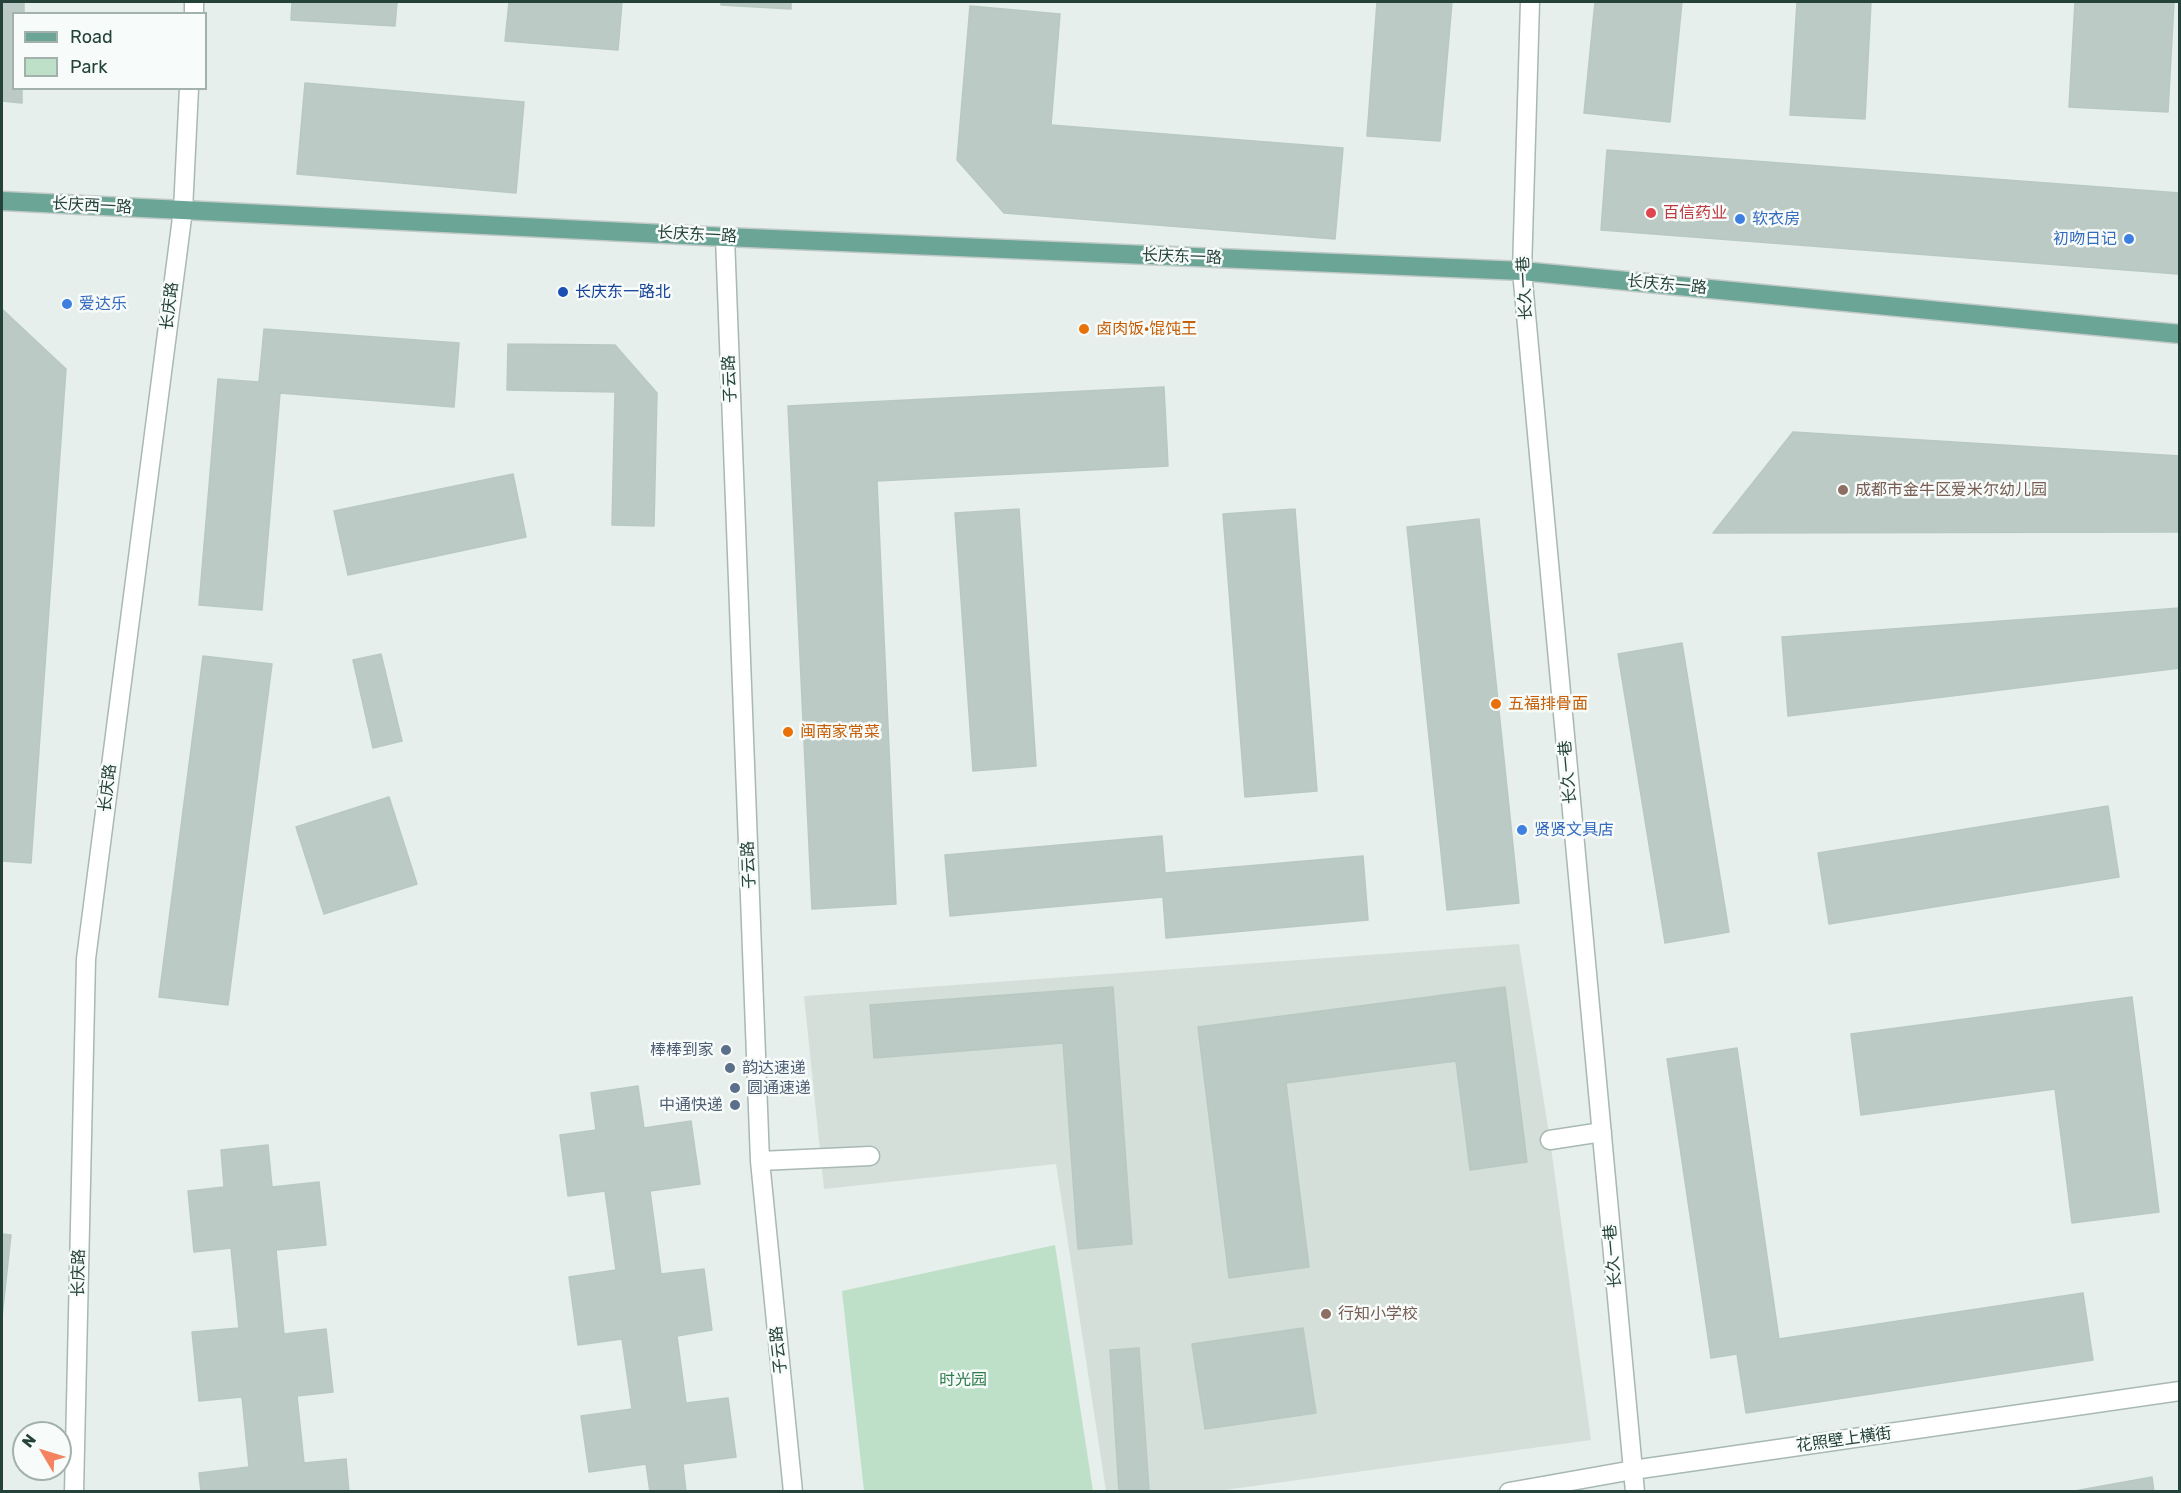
<!DOCTYPE html>
<meta charset="utf-8">
<style>
body{margin:0}
#map{position:relative;width:2181px;height:1493px;overflow:hidden;background:#e6efeb;font-family:Rubik,sans-serif}
canvas{display:block}
.frame{position:absolute;inset:0;border:3px solid #24423a;pointer-events:none}
.legend{position:absolute;left:12px;top:12px;width:195px;height:78px;box-sizing:border-box;background:#f7fbf9;border:2px solid #a3b1ad;margin:0;padding:8px 10px;list-style:none;font-size:18px;color:#24423a}
.legend li{display:flex;align-items:center;gap:12px;height:30px}
.legend b{width:30px;border:2px solid #a3b1ad}
.north{position:absolute;left:12px;top:1421px;width:60px;height:60px;box-sizing:border-box;background:#f7fbf9;border:2px solid #a3b1ad;border-radius:50%;rotate:308deg;font-size:16px;font-weight:700;line-height:24px;text-align:center;color:#24423a}
.north::after{content:'';display:block;margin:auto;width:21px;height:27px;background:#f4845f;clip-path:polygon(50% 0,100% 100%,50% 72%,0 100%)}
</style>
<div id="map">
<canvas width="2181" height="1493"></canvas>
<div class="frame"></div>
<ul class="legend">
<li><b style="height:8px;background:#6aa596"></b>Road</li>
<li><b style="height:16px;background:#bfe0c8"></b>Park</li>
</ul>
<div class="north">N</div>
</div>
<script>
const context = document.querySelector('canvas').getContext('2d');
context.lineJoin = 'round';
function paint(path, color) { context.fillStyle = color; context.fill(path, 'evenodd'); }
const toPath = rows => new Path2D(rows.map(r => 'M' + r).join(''));
function strokePath(path, color, width, dash) { context.strokeStyle = color; context.lineWidth = width; context.lineCap = dash ? 'butt' : 'round'; context.setLineDash(dash || []); context.stroke(path); }
function label(font, color, halo, rows, align = 'center') {
  context.font = font + ' Rubik,"Noto Sans SC",sans-serif'; context.lineWidth = 5; context.setLineDash([]); context.textBaseline = 'middle'; context.strokeStyle = halo; context.fillStyle = color; for (const [text, x, y, turn = 0] of rows) {
    context.save(); context.translate(x, y); context.rotate((+turn || 0) * Math.PI / 180); context.textAlign = isNaN(turn) ? turn : align; if (halo) context.strokeText(text, 0, 0); context.fillText(text, 0, 0); context.restore();
  }
}
paint(toPath([
 [1519,944,1550,1140,1591,1440,1217,1491,1106,1491,1056,1164,824,1189,804,996]
]), '#d4dfda');
paint(toPath([
 [1055,1245,1093,1491,864,1491,842,1291]
]), '#bfe0c8');
const building = toPath([
 [2,2,24,2,24,14,14,14,14,88,22,88,22,103,2,101,2,2],
 [292,2,397,2,395,26,291,20,292,2],
 [509,2,622,2,618,50,505,41,509,2],
 [721,2,791,2,791,9,721,5,721,2],
 [1377,2,1452,2,1440,141,1367,136,1377,2],
 [1595,2,1682,2,1670,122,1584,113,1595,2],
 [1797,2,1871,2,1865,119,1790,115,1797,2],
 [2075,2,2174,2,2168,112,2069,107,2075,2],
 [970,6,1060,14,1051,125,1343,148,1335,239,1004,213,957,160,970,6],
 [305,83,524,102,516,193,297,174,305,83],
 [1607,150,2180,193,2178,274,1601,230,1607,150],
 [2,309,66,369,31,863,2,861,2,309],
 [264,329,459,343,454,407,280,393,262,610,199,605,218,379,259,382,264,329],
 [508,344,615,345,657,393,654,526,612,525,615,392,507,390,508,344],
 [1164,387,1168,466,877,481,896,904,812,909,788,406,1164,387],
 [1793,432,2180,456,2180,532,1713,533,1793,432],
 [513,474,526,537,348,575,334,511,513,474],
 [1019,509,1036,766,973,771,955,513,1019,509],
 [1295,509,1317,791,1245,797,1223,514,1295,509],
 [1479,519,1519,903,1447,910,1407,527,1479,519],
 [2180,608,2180,668,1788,716,1782,637,2180,608],
 [1682,643,1729,932,1665,943,1618,654,1682,643],
 [381,654,402,741,373,748,353,660,381,654],
 [203,656,272,664,228,1005,159,997,203,656],
 [389,797,417,884,324,914,296,827,389,797],
 [2108,806,2119,877,1829,924,1818,853,2108,806],
 [1162,836,1165,873,1363,856,1368,920,1166,938,1163,897,950,916,945,855,1162,836],
 [1113,987,1132,1244,1078,1249,1063,1043,874,1058,870,1005,1113,987],
 [1505,987,1527,1162,1470,1170,1456,1061,1286,1083,1309,1267,1229,1278,1198,1027,1505,987],
 [2132,997,2159,1212,2072,1223,2055,1089,1861,1115,1851,1034,2132,997],
 [1737,1048,1779,1339,2083,1293,2093,1360,1746,1413,1737,1354,1711,1358,1667,1059,1737,1048],
 [638,1086,644,1128,691,1121,700,1184,650,1191,661,1274,704,1269,712,1330,677,1336,686,1403,728,1398,736,1457,683,1464,686,1492,650,1492,646,1464,589,1472,581,1416,632,1409,622,1339,578,1345,569,1277,616,1270,605,1191,568,1196,560,1135,596,1130,591,1093,638,1086],
 [268,1145,272,1187,319,1182,326,1245,276,1250,284,1334,326,1329,333,1392,297,1396,304,1463,346,1459,349,1492,201,1492,199,1473,249,1467,242,1397,199,1401,192,1332,239,1328,231,1248,194,1252,188,1191,224,1187,221,1150,268,1145],
 [2,1234,11,1235,2,1317,2,1234],
 [1303,1328,1316,1413,1205,1429,1192,1344,1303,1328],
 [1139,1348,1149,1490,1119,1492,1110,1350,1139,1348],
 [2152,1477,2154,1492,2069,1492,2152,1477]
]);
paint(building, '#bbcac4');
strokePath(building, '#b8c9c2', 1.5);
const minor = toPath([
 [1530,2,1522,271,1635,1492],
 [194,14,194,2],
 [725,237,760,1161,793,1492],
 [1550,1140,1602,1132],
 [760,1161,870,1156],
 [74,1492,86,959,183,210,189,88],
 [1509,1492,1633,1470,2180,1391]
]);
const major = toPath([
 [2,201,725,237,1522,271,2180,334]
]);
strokePath(minor, '#a8b8b2', 21);
strokePath(major, '#c2cac8', 21);
strokePath(minor, '#fff', 18);
strokePath(major, '#6aa596', 18);
for (const [x, y, r, color] of [
 [1651,213,6,"#e0444e"],
 [1740,219,6,"#3f7fe0"],
 [2129,239,6,"#3f7fe0"],
 [563,292,6,"#1a4fb4"],
 [67,304,6,"#3f7fe0"],
 [1084,329,6,"#e8710a"],
 [1843,490,6,"#8d6e63"],
 [1496,704,6,"#e8710a"],
 [788,732,6,"#e8710a"],
 [1522,830,6,"#3f7fe0"],
 [726,1050,6,"#5c6f8a"],
 [730,1068,6,"#5c6f8a"],
 [735,1088,6,"#5c6f8a"],
 [735,1105,6,"#5c6f8a"],
 [1326,1314,6,"#8d6e63"]
]) { const dot = new Path2D(); dot.arc(x, y, r, 0, 2 * Math.PI); context.fillStyle = color; context.fill(dot); strokePath(dot, '#f7fbf9', 2); }
label('16px', '#24423a', '#f7fbf9', [
 ["长庆西一路",92,206,3],
 ["长庆东一路",697,235,3],
 ["长庆东一路",1182,257,2],
 ["长庆东一路",1667,285,5],
 ["长久一巷",1525,288,-93],
 ["长庆路",170,306,-83],
 ["子云路",730,379,-92],
 ["长久一巷",1568,772,-95],
 ["长庆路",108,788,-83],
 ["子云路",749,865,-92],
 ["长久一巷",1613,1256,-95],
 ["长庆路",79,1273,-89],
 ["子云路",779,1350,-96],
 ["花照壁上横街",1844,1440,-8]
]);
label('16px', '#be3a42', '#f7fbf9', [
 ["百信药业",1663,213]
], 'left');
label('16px', '#366cbe', '#f7fbf9', [
 ["软衣房",1752,219],
 ["初吻日记",2117,239,"right"],
 ["爱达乐",79,304],
 ["贤贤文具店",1534,830]
], 'left');
label('16px', '#164399', '#f7fbf9', [
 ["长庆东一路北",575,292]
], 'left');
label('16px', '#c56008', '#f7fbf9', [
 ["卤肉饭·馄饨王",1096,329],
 ["五福排骨面",1508,704],
 ["闽南家常菜",800,732]
], 'left');
label('16px', '#785e54', '#f7fbf9', [
 ["成都市金牛区爱米尔幼儿园",1855,490],
 ["行知小学校",1338,1314]
], 'left');
label('16px', '#4e5e75', '#f7fbf9', [
 ["棒棒到家",714,1050],
 ["韵达速递",742,1068,"left"],
 ["圆通速递",747,1088,"left"],
 ["中通快递",723,1105]
], 'right');
label('16px', '#2d7a4b', '#f7fbf9', [
 ["时光园",963,1380]
]);
</script>
